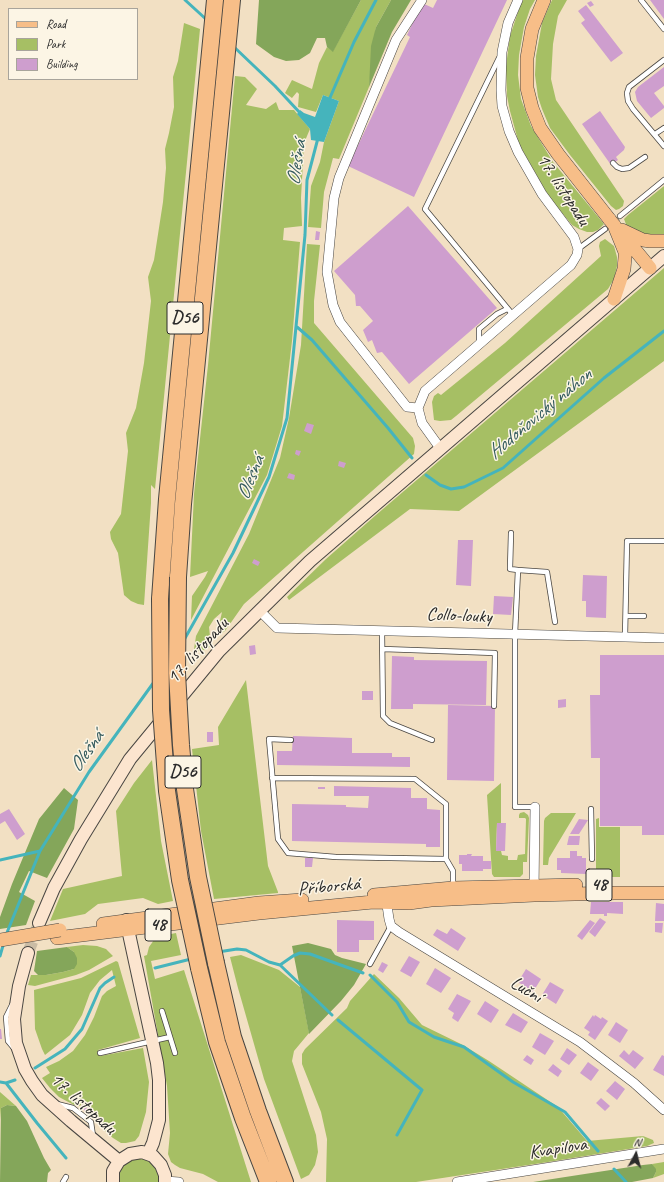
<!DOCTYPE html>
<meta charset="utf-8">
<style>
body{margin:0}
#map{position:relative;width:664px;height:1182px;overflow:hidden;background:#f2e0c3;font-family:Caveat,sans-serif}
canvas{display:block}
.legend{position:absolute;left:8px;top:8px;width:130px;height:72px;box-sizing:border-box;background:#fcf5e5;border:1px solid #a8a49b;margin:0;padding:5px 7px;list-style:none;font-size:12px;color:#2b2b2b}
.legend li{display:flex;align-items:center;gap:8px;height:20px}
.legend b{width:20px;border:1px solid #a8a49b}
.north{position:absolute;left:616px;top:1134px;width:40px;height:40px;-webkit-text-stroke:3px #fcf5e5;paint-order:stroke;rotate:7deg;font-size:11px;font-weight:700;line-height:16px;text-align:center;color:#2b2b2b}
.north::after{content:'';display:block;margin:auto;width:14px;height:18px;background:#2b2b2b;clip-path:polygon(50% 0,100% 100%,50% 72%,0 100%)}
</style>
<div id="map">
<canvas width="664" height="1182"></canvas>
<ul class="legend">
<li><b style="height:5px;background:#f7be88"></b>Road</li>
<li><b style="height:11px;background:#a6bf64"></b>Park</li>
<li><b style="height:11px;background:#ce9ece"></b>Building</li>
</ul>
<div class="north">N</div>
</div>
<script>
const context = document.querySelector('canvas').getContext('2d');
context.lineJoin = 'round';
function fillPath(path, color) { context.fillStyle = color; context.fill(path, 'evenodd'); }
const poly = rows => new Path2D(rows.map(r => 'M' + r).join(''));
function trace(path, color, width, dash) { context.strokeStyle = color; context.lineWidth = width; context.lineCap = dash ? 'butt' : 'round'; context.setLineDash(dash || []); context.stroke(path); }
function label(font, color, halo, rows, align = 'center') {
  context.font = font + ' Caveat,sans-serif'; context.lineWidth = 3; context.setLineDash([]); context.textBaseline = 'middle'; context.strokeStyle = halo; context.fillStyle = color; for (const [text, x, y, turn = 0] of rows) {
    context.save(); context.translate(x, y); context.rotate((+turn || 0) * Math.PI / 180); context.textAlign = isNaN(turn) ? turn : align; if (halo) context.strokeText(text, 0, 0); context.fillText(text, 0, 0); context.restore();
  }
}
fillPath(poly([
 [361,0,391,0,376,27,369,87,339,159,333,158,324,192,321,228,308,227,311,186,320,162,324,142,339,101,323,95,316,112,298,107,299,94,297,92,292,98,285,93,292,80,312,89,319,63,327,47,333,51],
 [522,0,535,0,530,9,524,27,519,55,518,75,521,99,531,126,553,162,604,224,598,230,593,232,587,232,579,229,572,225,549,197,519,144,510,111,507,96,506,66,510,36],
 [552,0,567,0,558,16,553,44,551,79,556,100,624,201,623,206,619,209,616,210,611,206,570,155,550,128,542,109,538,97,535,75,536,56,542,23],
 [184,23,200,29,155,489,151,485,151,503,144,605,138,604,131,601,124,595,118,553,111,539,110,532,121,514,128,451,126,433,136,408,144,363,151,301,148,277,154,260,163,202,166,168,165,149,169,133,174,107,173,77,178,61],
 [235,76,245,77,257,89,246,105,266,109,276,102,279,110,294,110,310,129,304,143,301,198,302,226,284,228,283,240,300,242,292,341,282,426,267,475,191,620,192,596,205,577,208,571,190,577,194,494,208,365],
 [664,186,664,235,651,236,640,233,627,227,624,219,628,215],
 [605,239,614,246,617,257,617,266,614,279,608,289,456,416,451,420,440,421,434,420,432,402,434,396,438,393,441,395,505,343,601,256,599,246,600,242],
 [307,244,320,245,314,301,314,323,413,438,415,446,414,454,244,604,225,631,220,634,218,630,222,612,214,619,209,627,211,646,201,652,194,649,196,636,249,534,280,458,289,418,301,345],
 [664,268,664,361,459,511,410,509,289,600,287,597,326,559,376,515],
 [246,680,268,866,278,892,278,893,214,899,201,831,192,749,219,745,218,727],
 [152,760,161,841,173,901,158,904,143,898,98,904,85,914,50,921,63,889,122,876,116,811,134,783],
 [501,783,501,823,497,823,496,851,501,851,502,855,508,856,508,860,517,860,518,855,525,854,526,819,525,818,519,818,519,815,520,813,524,812,528,815,529,818,527,862,523,862,523,874,520,877,494,877,492,874,487,795],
 [551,813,576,813,549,858,548,865,543,865,544,821,545,818],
 [599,818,599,827,620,827,620,877,596,877,596,819],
 [176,933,181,955,151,961,155,979,184,970,251,1182,218,1182,203,1174,180,1168,175,1165,171,1162,168,1154,170,1133,167,1086,144,956,147,955,149,947,154,940,161,936],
 [83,945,97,946,106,949,113,956,89,970,76,975,35,986,28,985,31,975,46,975,63,972,74,969,74,952,67,947],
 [241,955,279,970,300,987,309,1033,294,1051,292,1061,316,1135,318,1152,315,1165,309,1175,301,1179,264,1079,238,988,230,957],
 [116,961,118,962,140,1038,98,1050,100,1056,143,1048,149,1082,146,1112,139,1136,135,1141,126,1143,121,1143,113,1138,106,1132,94,1117,88,1112,90,1109,82,1103,80,1106,74,1105,59,1097,50,1088,42,1078,50,1073,46,1067,59,1061,73,1051,85,1035,94,1017,102,996,107,991,116,986,112,970,100,980,90,993,82,1015,70,1035,45,1055,42,1049,35,1029,34,990,81,978],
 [374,974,399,998,422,1025,463,1045,489,1061,558,1107,587,1141,643,1136,653,1140,654,1143,647,1146,548,1162,416,1182,326,1182,327,1139,321,1112,302,1064,302,1054,305,1049,347,1008,350,1001],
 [0,1092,16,1106,7,1105,1,1108,0,1120],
 [136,1157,147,1159,155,1165,159,1175,159,1182,120,1182,119,1175,123,1165,127,1162],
 [664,1162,664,1174,653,1178,656,1172,652,1164]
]), '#a6bf64');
fillPath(poly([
 [259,0,361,0,333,52,327,47,325,38,317,38,310,53,299,60,286,61,274,57,256,44],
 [391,0,411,0,392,32,369,87,371,46,376,27],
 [64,788,78,800,74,829,47,878,29,871,19,892,35,901,26,925,0,929,0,917,12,884,39,819],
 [308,943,331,949,335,955,342,958,366,964,354,985,341,1001,309,1034,292,946],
 [67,947,74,952,77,958,77,964,74,969,63,972,46,975,38,975,34,971,37,951],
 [7,1105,16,1106,27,1121,44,1158,51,1170,48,1173,47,1182,0,1182,1,1108],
 [652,1164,656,1169,656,1172,653,1178,632,1182,533,1182,643,1165]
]), '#84a65a');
fillPath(poly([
 [323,95,339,101,324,142,311,140,310,129,297,114,300,110,304,113,315,117]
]), '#45b4bc');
trace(poly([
 [185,0,208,21],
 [233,46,275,86,301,114],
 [329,100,354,42,376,0],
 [297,327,312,340,388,428,412,458],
 [426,475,440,485,451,489,464,487,503,468,604,378,664,331],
 [184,640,233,553,269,477,287,418,305,235,307,180,318,138],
 [0,860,40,851],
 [6,935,40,851,89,772,154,682],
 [218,952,237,949,246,950,269,962,280,965,293,956,300,953,310,954,363,973],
 [0,956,4,942],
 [280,965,332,1015],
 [155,968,191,959],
 [370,975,397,1002,409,1022,434,1037,464,1047,513,1082,565,1112,598,1151],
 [338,1020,422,1090,397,1135],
 [35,1068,65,1049,82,1029,100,988,105,983,114,977],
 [0,1082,6,1083,15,1080],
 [6,1083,37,1123,66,1158],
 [614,1169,626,1182]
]), '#45b4bc', 3);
fillPath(poly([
 [437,0,507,0,414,197,348,166,410,37,407,35,422,3,433,8],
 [650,0,664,0,664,19],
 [591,1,594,5,590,7,587,3],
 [586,5,623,53,611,62,581,23,585,20,578,11],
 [664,67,664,86,654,93,664,106,664,108,651,118,637,101,635,92,638,87],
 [600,111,625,147,624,150,616,157,618,160,611,165,582,124],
 [408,206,497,308,409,384,382,352,377,353,372,340,368,342,363,330,373,321,360,306,356,306,355,295,334,271],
 [316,231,320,232,319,240,315,240],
 [307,423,314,425,311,434,304,431],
 [296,450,301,451,299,456,295,454],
 [339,461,346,463,344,468,338,466],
 [289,473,295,475,294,480,287,478],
 [458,540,473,540,471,586,456,585],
 [254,559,260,562,258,566,252,563],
 [583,575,607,576,606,618,586,617,586,601,582,601],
 [494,596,513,597,511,615,493,614],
 [255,645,256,654,250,655,249,646],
 [600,655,664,655,664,835,642,835,642,826,600,826,600,758,591,758,590,695,600,695],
 [392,656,414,657,414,660,487,661,486,705,413,704,413,709,391,709],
 [362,691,373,691,373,700,362,700],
 [566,699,566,707,558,708,558,700],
 [448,705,495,706,494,781,447,780],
 [207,732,213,732,213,742,207,742],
 [293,736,352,738,352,753,392,753,392,757,410,757,410,767,277,765,277,751,292,751],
 [334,786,411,788,411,798,427,798,427,809,440,810,440,847,426,847,426,844,292,841,292,804,346,805,346,807,368,808,369,796,334,796],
 [318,787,325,787,325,789,318,789],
 [9,809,25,834,17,840,5,821,0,824,0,814],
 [579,819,588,820,579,834,570,834],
 [497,823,506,823,505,851,496,851],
 [569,836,580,836,579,845,567,845],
 [570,851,577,851,577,856,582,856,582,858,586,858,586,874,561,873,561,870,557,870,557,858,570,858],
 [467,854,472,854,471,856,483,856,483,861,491,861,491,869,483,869,483,871,462,871,462,864,459,864,459,855,467,855],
 [305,858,313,858,312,867,305,867],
 [591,902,623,902,623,914,607,913,607,916,604,916,604,914,590,914],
 [656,903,664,904,664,921,655,921],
 [600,918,606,922,595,937,589,932],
 [337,920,374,921,374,940,359,940,359,952,337,952],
 [590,920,595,923,582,940,577,936],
 [655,923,663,923,662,933,655,932],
 [451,928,466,938,458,951,433,935,437,929,447,934],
 [409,956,420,962,411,977,400,971],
 [382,962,388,965,383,973,378,970],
 [435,968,451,978,441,993,426,984],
 [526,969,541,979,533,992,518,982],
 [550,982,564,990,556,1004,542,995],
 [457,994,471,1001,458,1022,452,1018,454,1013,448,1009],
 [485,1001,499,1010,491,1023,477,1014],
 [513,1013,528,1022,521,1033,505,1025],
 [593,1015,594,1017,595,1015,601,1019,602,1017,608,1021,595,1040,588,1035,590,1032,584,1028],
 [616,1022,628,1030,620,1043,608,1035],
 [0,1029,1,1029,2,1039,0,1039],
 [540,1033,554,1041,545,1055,532,1047],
 [567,1048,577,1055,569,1065,560,1059],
 [624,1050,629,1055,633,1050,644,1058,635,1069,619,1056],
 [527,1055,534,1060,531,1065,523,1060],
 [662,1055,664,1056,664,1076,653,1070],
 [588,1062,599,1070,591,1081,580,1073],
 [553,1064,562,1071,558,1077,548,1070],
 [615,1081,625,1089,617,1100,606,1091],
 [601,1098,610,1106,605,1111,596,1103],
 [83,1104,89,1109,86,1112,80,1107]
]), '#ce9ece');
trace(poly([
 [28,953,38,926]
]), '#cabca5', 12, [12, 6]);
const service = poly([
 [641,0,664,29],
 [499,58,425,209,513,315],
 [664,60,629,87,627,93,628,101,633,109,664,146],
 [655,134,664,128],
 [613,163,617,167,622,169,629,168,645,157],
 [620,216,664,180],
 [578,249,605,229],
 [479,345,479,329,497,314,507,309],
 [511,533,510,569,518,570,515,634,515,807,535,807],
 [518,570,547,572,555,622],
 [626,616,644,616],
 [382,631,383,716,390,723,432,740],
 [625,637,627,541,664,541],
 [383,649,495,653,494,706],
 [291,740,269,739,278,839,288,853,336,857,446,859,453,871,453,888],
 [272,778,415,779,446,804,446,859],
 [591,809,592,859],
 [370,964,391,926],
 [12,1005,6,1017,8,1041,13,1047],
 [162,1011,175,1053],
 [100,1053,170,1037],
 [57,1104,73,1108,91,1122,93,1136],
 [63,1182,66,1177]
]);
const minor = poly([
 [418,408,407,407,340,322,333,305,327,272,334,198,339,178,396,40,422,0],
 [440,448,422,423,418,408,425,391,571,265,577,255,578,249,574,237,542,194,518,152,509,131,502,106,501,90,502,52,508,23,518,0],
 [260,611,277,628,664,638],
 [534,892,535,807],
 [386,898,389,919,391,926,399,932,580,1042,634,1083,664,1110],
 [165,1181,179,1182],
 [457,1182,664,1149]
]);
const secondary = poly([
 [126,920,157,1063,159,1080,159,1120,153,1143,148,1154],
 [39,923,54,888,81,839,130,759,219,651,310,561,664,256],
 [28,953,19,986,14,1019,16,1043,25,1069,32,1081,42,1095,71,1121,119,1161],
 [113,1182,113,1171,119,1161,130,1154,142,1152,153,1156,161,1165,165,1175,165,1182]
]);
const primary = poly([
 [544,0,532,29,527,58,527,88,532,108,540,128,558,154,610,220],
 [622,230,643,240,650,241,664,241],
 [622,234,650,268],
 [614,299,624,269,625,257,625,252,614,225],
 [374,895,453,888,576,885],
 [103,924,259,903,302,900],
 [57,938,259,913,373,902,409,903,431,900,534,895,615,893,664,893]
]);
const motorway = poly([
 [178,577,183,504,232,0],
 [160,599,167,499,215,0],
 [216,963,233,1037,258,1111,285,1182],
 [199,968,217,1042,243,1118,268,1182]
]);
trace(service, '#494642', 6);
trace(minor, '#494642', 10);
trace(secondary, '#494642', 14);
trace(primary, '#494642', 14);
trace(motorway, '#494642', 18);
trace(service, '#fff', 4.5);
trace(minor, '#fff', 9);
trace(secondary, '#fce5cf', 12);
trace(primary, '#f7be88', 13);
trace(motorway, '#f7be88', 16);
const primaryBridge = poly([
 [610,220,614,225],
 [0,940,60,930]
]);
const motorwayBridge = poly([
 [178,577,177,673,181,745,185,789,198,877,216,963],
 [160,599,161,710,167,791,180,880,199,968]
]);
trace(primaryBridge, '#494642', 14, []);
trace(motorwayBridge, '#494642', 18, []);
trace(primaryBridge, '#f7be88', 13);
trace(motorwayBridge, '#f7be88', 16);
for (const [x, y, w] of [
 [185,318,36],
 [183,772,36],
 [599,885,26],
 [158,925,26]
]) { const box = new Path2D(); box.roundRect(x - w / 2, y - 16, w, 32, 3); context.fillStyle = '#fcf5e5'; context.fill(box); trace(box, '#2b2b2b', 1); }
label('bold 18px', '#2b2b2b', null, [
 ["D56",185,318],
 ["D56",183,772],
 ["48",599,885],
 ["48",158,925]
]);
label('19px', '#2b2b2b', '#fcf5e5', [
 ["17. listopadu",563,190,57],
 ["Collo-louky",459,616,2],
 ["17. listopadu",198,651,-48],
 ["Příborská",329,887,-5],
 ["Luční",526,990,31],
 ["17. listopadu",83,1104,42],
 ["Kvapilova",558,1149,-9]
]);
label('italic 20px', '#345b5e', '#fcf5e5', [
 ["Olešná",297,163,-81],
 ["Hodoňovický náhon",540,414,-40],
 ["Olešná",251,478,-68],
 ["Olešná",87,752,-55]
]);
</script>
